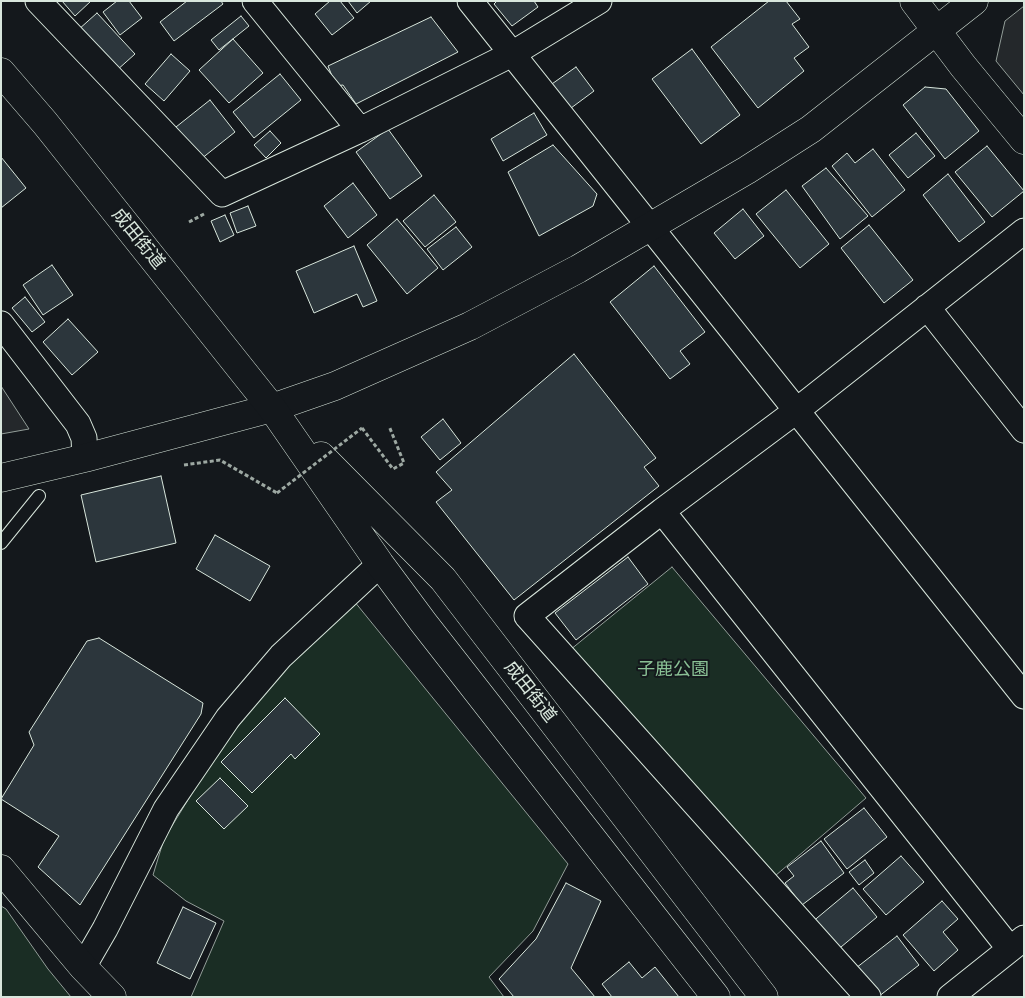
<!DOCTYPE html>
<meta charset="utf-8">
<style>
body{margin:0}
#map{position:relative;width:1025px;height:998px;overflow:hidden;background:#14181c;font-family:"Open Sans",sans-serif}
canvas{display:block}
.frame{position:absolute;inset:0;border:2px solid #d8e6dc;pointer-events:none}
</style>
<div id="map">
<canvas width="1025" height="998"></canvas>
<div class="frame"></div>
</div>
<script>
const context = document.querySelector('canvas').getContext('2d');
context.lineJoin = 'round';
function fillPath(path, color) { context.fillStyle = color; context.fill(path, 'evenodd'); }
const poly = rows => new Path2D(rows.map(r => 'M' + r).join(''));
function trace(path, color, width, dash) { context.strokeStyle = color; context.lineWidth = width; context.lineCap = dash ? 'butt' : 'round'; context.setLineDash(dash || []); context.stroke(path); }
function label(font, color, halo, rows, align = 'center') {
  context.font = font + ' "Open Sans","Noto Sans JP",sans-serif'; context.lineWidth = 4; context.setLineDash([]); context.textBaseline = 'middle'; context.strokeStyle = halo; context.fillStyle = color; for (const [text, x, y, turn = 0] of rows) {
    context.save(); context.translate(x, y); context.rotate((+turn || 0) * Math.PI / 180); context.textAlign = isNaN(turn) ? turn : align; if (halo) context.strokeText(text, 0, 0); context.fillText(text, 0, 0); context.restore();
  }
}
const green = poly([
 [672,567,866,798,768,882,570,650,672,567],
 [354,601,568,864,533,931,489,977,504,997,191,997,224,921,186,901,153,875,164,839,216,754,285,667,354,601],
 [1,906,6,909,48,969,71,997,1,997,1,906]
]);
fillPath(green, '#1a2d24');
trace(green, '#939e99', 1);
const parking = poly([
 [1024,6,1024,95,996,61,1005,21,1024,6],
 [1,386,29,429,1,434,1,386]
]);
fillPath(parking, '#24282b');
trace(parking, '#939e99', 1);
const building = poly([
 [62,1,91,1,75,16,62,1],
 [117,1,129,1,142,18,120,35,103,12,117,1],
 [187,1,221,1,223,4,174,41,160,22,187,1],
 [330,1,340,1,354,18,332,35,315,14,330,1],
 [348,1,371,1,357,13,348,1],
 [497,1,534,1,538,7,512,26,494,4,497,1],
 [769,1,786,1,800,19,792,24,809,47,794,58,804,71,758,108,711,47,769,1],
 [97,13,135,54,116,71,78,30,97,13],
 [241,16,249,26,219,50,211,40,241,16],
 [431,17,458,52,356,104,343,85,336,86,328,66,431,17],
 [233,39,263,73,229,103,199,70,233,39],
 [692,49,740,115,701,144,652,79,692,49],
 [171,54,190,71,164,101,145,84,171,54],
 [576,67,594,91,567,111,549,86,576,67],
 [280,74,301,100,254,138,233,112,280,74],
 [925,87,946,89,979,131,945,159,903,105,925,87],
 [210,100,235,132,201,159,176,127,210,100],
 [534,113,547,135,503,161,491,139,534,113],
 [388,129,422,176,390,199,356,152,388,129],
 [270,131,281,143,266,158,254,145,270,131],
 [916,133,935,156,908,178,889,155,916,133],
 [553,145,597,194,593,206,539,236,508,172,553,145],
 [987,146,1024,191,992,217,955,172,987,146],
 [873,149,905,190,872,217,832,166,847,153,855,163,873,149],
 [1,157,26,188,1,208,1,157],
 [826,168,868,216,840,239,802,186,826,168],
 [948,174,985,222,959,242,923,195,948,174],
 [353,183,377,215,348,238,324,206,353,183],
 [786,190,829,244,800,268,756,214,786,190],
 [434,195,456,222,425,247,403,221,434,195],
 [248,206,256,226,237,233,230,213,248,206],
 [743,209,764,236,735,259,714,233,743,209],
 [225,215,234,235,220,242,211,221,225,215],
 [397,219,438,268,407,294,367,245,397,219],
 [869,225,913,280,884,303,841,248,869,225],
 [456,227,472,247,443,270,427,249,456,227],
 [354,246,377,301,363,307,357,294,314,313,296,271,354,246],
 [52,265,73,295,43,315,23,285,52,265],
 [654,266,705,332,680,351,690,364,670,379,610,302,654,266],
 [25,297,45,322,32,332,12,308,25,297],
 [68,319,98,352,72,375,43,342,68,319],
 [574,354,656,458,644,467,659,486,514,600,436,502,452,490,436,472,574,354],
 [443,419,461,443,440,460,421,437,443,419],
 [161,476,176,543,96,562,81,495,161,476],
 [215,535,270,566,250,601,196,569,215,535],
 [628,557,648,584,576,640,555,613,628,557],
 [99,638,203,703,201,714,80,905,38,867,59,836,1,799,34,745,29,732,87,641,99,638],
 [285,698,320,734,295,759,291,754,252,793,221,762,285,698],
 [220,778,248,806,224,829,196,801,220,778],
 [864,808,887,837,847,869,824,839,864,808],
 [821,841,844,873,802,905,785,883,794,876,787,867,821,841],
 [901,856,924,882,886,915,863,889,901,856],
 [865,860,874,873,859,885,849,872,865,860],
 [566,883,601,901,571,968,595,997,514,997,499,979,536,939,566,883],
 [853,888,877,917,835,952,811,923,853,888],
 [942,901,958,919,943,932,958,950,934,971,903,935,942,901],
 [183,907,216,923,190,979,157,963,183,907],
 [897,936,919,965,878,997,856,968,897,936],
 [629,962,642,978,655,967,679,997,612,997,602,984,629,962]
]);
fillPath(building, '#2c363c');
trace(building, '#d8e6dc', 1);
const service = poly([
 [1,543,39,496]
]);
const minor = poly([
 [38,1,222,194,360,130,512,54,599,1],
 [255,1,360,130],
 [470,1,1024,696],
 [927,307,1024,430],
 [1,324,78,424,84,438,85,458],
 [662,511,527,616,868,997],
 [1010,949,662,511,796,411,1024,231],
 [83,967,105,929,166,809,228,718,281,656,380,564],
 [950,997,1024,938]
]);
const tertiary = poly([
 [914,1,963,66,1024,140],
 [1,478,85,458,272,408,335,386,470,326,578,269,747,170,811,129,974,1],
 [1,869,83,967,112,997]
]);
const trunk = poly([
 [1,72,45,123,272,408,380,564,423,622,716,997],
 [321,456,443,579,764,997]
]);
trace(service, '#d8e6dc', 14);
trace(minor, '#d8e6dc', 27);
trace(tertiary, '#d8e6dc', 29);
trace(trunk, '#d8e6dc', 29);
trace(poly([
 [189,222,204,214],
 [362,428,393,469,404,463,389,426],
 [184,465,220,460,277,493]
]), '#9da8a2', 3, [4, 2.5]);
trace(service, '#14181c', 12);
trace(minor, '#14181c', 25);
trace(tertiary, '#14181c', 28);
trace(trunk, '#14181c', 28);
trace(poly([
 [277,493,362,428]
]), '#9da8a2', 3, [4, 2.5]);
label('18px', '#d8e6dc', '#14181c', [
 ["成田街道",138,239,51],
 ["成田街道",530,692,52]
]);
label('18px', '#8ac095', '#14181c', [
 ["子鹿公園",673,670]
]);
</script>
